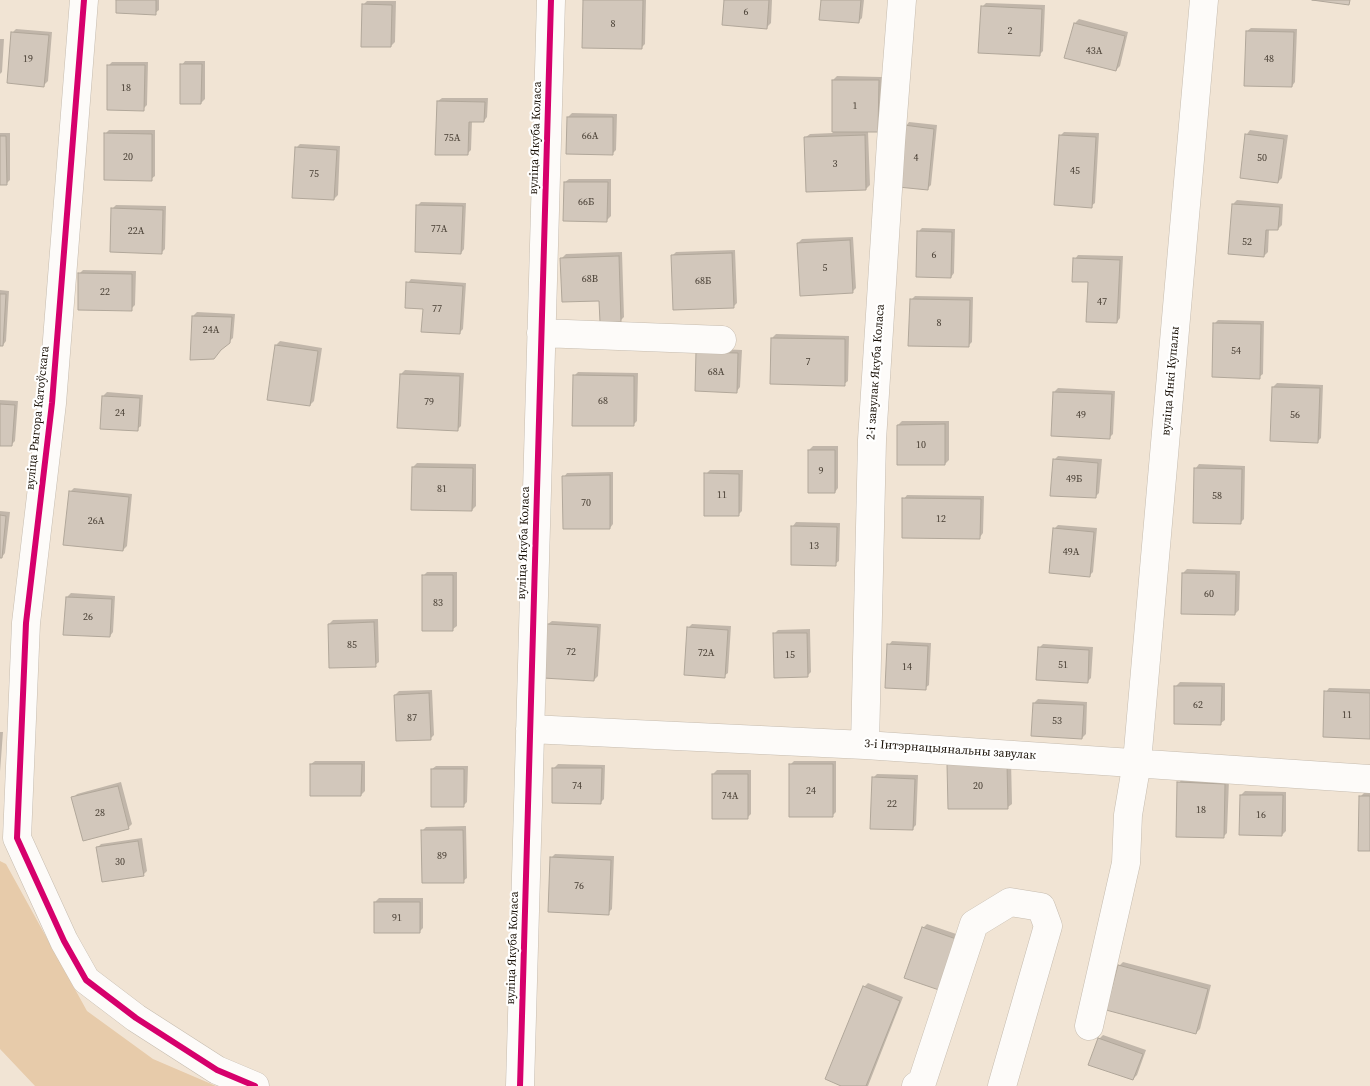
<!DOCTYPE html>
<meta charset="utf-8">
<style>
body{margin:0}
canvas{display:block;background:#f1e4d4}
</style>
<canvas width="1370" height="1086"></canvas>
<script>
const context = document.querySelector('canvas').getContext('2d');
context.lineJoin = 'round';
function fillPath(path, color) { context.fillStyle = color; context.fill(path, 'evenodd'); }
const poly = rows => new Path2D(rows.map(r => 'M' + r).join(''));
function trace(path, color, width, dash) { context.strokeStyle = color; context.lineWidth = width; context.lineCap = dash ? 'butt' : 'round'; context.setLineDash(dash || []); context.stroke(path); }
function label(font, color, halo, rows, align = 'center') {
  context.font = font + ' "Source Serif 4",serif'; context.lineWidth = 4.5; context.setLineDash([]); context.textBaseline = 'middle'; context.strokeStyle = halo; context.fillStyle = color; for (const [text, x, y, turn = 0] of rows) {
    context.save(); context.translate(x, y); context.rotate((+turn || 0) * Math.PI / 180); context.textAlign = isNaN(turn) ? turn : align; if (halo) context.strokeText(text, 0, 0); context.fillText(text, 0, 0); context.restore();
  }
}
fillPath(poly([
 [0,861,6,864,87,1011,153,1059,216,1086,35,1086,0,1049]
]), '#e7cbaa');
fillPath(poly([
 [118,0,159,0,159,10,155,13],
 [584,0,646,0,645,44,641,48],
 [726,0,772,0,771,23,767,27],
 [822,0,864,0,862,18,858,22],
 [367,1,396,1,395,42,391,46,363,5],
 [986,3,1045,5,1043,51,1039,55,982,7],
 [1079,19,1128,32,1120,66,1116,70,1075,23],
 [1251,28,1297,29,1295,82,1292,86,1247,31],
 [16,29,52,32,48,81,44,85,12,33],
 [0,39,4,39,2,72,0,74],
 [185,61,205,61,205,99,201,103,182,65],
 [112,62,148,62,147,105,143,109,109,65],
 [837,76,882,77,882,127,878,131,868,131,870,185,866,189,806,137,810,134,833,133,833,80],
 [442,98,488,98,487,117,484,121,472,121,471,150,467,154,438,101],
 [572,113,617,114,616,150,612,154,568,117],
 [909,122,937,125,931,185,927,189,906,126],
 [109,130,155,130,155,176,151,179,105,134],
 [1250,130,1288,135,1282,178,1278,182,1241,177,1247,134],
 [1064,132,1099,133,1095,203,1091,206,1060,136],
 [0,133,10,133,10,180,6,184,0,184],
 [300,144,340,146,338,195,334,199,296,148],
 [569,179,611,179,611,216,607,220,565,182],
 [1237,200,1283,204,1282,225,1278,229,1269,229,1268,252,1264,256,1233,204],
 [421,202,466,203,464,249,461,253,417,206],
 [116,205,166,206,165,249,161,253,112,209],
 [922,228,955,229,954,273,951,277,918,232],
 [853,237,856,288,852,292,798,243,802,239],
 [735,250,737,303,733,307,672,256,676,252],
 [622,252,624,317,620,321,562,258,566,254],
 [1078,255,1123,256,1120,318,1117,322,1075,259],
 [83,270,136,271,135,305,131,309,79,274],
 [411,279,466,283,463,329,459,333,424,308,408,283],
 [0,290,9,291,6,341,3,345,0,345],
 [915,296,973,297,972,342,968,346,911,300],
 [197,312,235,314,233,338,223,347,193,316],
 [1218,320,1264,321,1263,374,1259,377,1215,323],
 [776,334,849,336,848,381,844,384,772,338],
 [280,341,322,348,314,401,310,405,276,345],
 [701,348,742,350,740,387,737,391],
 [405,370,464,373,461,426,457,430,401,374],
 [578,372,638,373,637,421,633,425,574,376],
 [1277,383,1323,385,1321,438,1318,441,1273,387],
 [1058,388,1115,391,1113,434,1109,438,1054,392],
 [107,392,143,395,141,426,137,429,103,396],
 [0,400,18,401,15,441,11,445,0,444],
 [902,421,949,421,949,460,945,464,898,425],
 [813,446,838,446,838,488,835,492,809,450],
 [1058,456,1102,459,1099,493,1095,497,1054,460],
 [417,463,476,464,476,506,472,510,413,467],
 [1199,464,1245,466,1244,519,1240,523,1196,468],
 [710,470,743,470,742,511,738,515,706,474],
 [613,472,613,524,610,528,564,477,567,473],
 [74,488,132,494,127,546,123,550,70,492],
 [907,495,984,496,983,533,980,537,904,499],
 [0,511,10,512,5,553,2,557,0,556],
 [796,522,840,523,839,561,835,564,793,526],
 [1058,525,1097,528,1093,572,1089,576,1054,529],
 [1187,569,1240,571,1239,610,1235,614,1183,573],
 [427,572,457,572,457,626,453,629,423,576],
 [71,593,115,596,113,632,110,636,67,597],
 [378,619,379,662,375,665,329,624,333,620],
 [552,621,601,624,598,676,594,680,548,624],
 [692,624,731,626,728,673,724,676,688,628],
 [810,629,811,672,807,676,774,634,778,630],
 [892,641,931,643,929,685,925,688,889,645],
 [1043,644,1093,647,1091,678,1087,682,1039,648],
 [1180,682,1225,683,1225,720,1221,723,1176,686],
 [1329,688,1370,689,1370,738,1326,692],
 [432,690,434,735,430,739,395,695,399,691],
 [1038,699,1087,702,1086,734,1082,738,1034,703],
 [0,732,3,732,0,772],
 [1011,760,1012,804,1008,807,949,765],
 [315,761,365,761,365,791,361,795,311,764],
 [794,761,836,761,836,812,832,816,790,765],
 [558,764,605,765,604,799,600,803,554,768],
 [436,766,468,766,467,802,463,806,432,769],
 [717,770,751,770,751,814,747,818,713,774],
 [877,774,918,775,916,825,912,829,873,778],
 [1182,779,1229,780,1227,833,1223,837,1179,783],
 [121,782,132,824,128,828,73,798,77,794],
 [1245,791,1286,792,1286,831,1282,835,1241,795],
 [1364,793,1370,793,1370,850,1360,797],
 [466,826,467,878,463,881,422,831,426,827],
 [142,838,147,871,143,875,97,848,101,844],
 [555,854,614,856,612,909,608,913,551,858],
 [379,898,423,898,423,928,419,932,375,902],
 [927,924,962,936,945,985,923,928],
 [1123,962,1211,985,1200,1029,1196,1033,1119,966],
 [868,983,903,997,868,1086,844,1086,864,987],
 [1103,1035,1146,1050,1137,1075,1133,1079,1099,1039]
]), '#0003');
const building = poly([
 [116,0,156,0,156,15,116,13,116,0],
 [583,0,643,0,642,49,582,48,583,0],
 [724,0,769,0,767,29,722,25,724,0],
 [821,0,861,0,859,23,819,20,821,0],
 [1312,0,1350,0,1349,5,1312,0],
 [362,4,392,5,391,47,361,47,362,4],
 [981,6,1042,9,1040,56,978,53,981,6],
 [1074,23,1125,36,1116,71,1064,58,1074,23],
 [1246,31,1294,32,1292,87,1244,86,1246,31],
 [11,32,49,35,44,87,7,83,11,32],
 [180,64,202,64,201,104,180,104,180,64],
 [107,65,145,65,144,111,107,110,107,65],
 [832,80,879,80,878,132,832,132,832,80],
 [437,101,485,102,484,122,469,122,468,155,435,155,437,101],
 [567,117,613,117,613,155,566,154,567,117],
 [904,125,934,129,928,190,898,187,904,125],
 [104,133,152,134,152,181,104,180,104,133],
 [1245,134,1284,139,1278,183,1240,178,1245,134],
 [865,135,866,190,806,192,804,137,865,135],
 [1059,135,1096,137,1092,208,1054,205,1059,135],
 [0,136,6,136,7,185,0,185,0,136],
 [295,147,337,150,334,200,292,198,295,147],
 [564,182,608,182,607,222,563,221,564,182],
 [1232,204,1280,207,1278,230,1266,230,1264,257,1228,254,1232,204],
 [416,205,463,206,461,254,415,252,416,205],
 [111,208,163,210,162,254,110,252,111,208],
 [917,231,952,232,951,278,916,277,917,231],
 [850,240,853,293,800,296,797,243,850,240],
 [732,253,734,308,673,310,671,255,732,253],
 [619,256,621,322,600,322,599,301,562,302,560,258,619,256],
 [1073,258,1120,260,1117,323,1086,322,1088,282,1072,282,1073,258],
 [78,273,132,274,132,311,78,310,78,273],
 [406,282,463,286,460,334,421,332,423,309,405,308,406,282],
 [0,294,6,294,3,346,0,346,0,294],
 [910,299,970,300,969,347,908,346,910,299],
 [192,316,232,317,230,343,221,350,214,359,190,360,192,316],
 [1213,323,1261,324,1260,379,1212,377,1213,323],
 [771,338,845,339,845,386,770,384,771,338],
 [275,345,318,351,310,406,267,400,275,345],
 [696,352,738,353,737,393,695,391,696,352],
 [400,374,460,376,458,431,397,428,400,374],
 [573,375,634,376,634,426,572,426,573,375],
 [1272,387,1320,388,1318,443,1270,441,1272,387],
 [1053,392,1112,394,1110,439,1051,436,1053,392],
 [102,396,140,398,138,431,100,429,102,396],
 [0,404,15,405,12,446,0,446,0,404],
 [945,424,945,465,897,465,897,425,945,424],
 [808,450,835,450,835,493,808,493,808,450],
 [1053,459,1098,463,1096,498,1050,496,1053,459],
 [412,467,473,468,472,511,411,510,412,467],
 [1194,468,1242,469,1241,524,1193,523,1194,468],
 [704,473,739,474,739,516,704,516,704,473],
 [610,475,610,529,563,529,562,476,610,475],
 [69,491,129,497,123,551,63,545,69,491],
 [902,498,981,499,980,539,902,538,902,498],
 [0,515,6,516,2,558,0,558,0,515],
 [791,526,837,527,836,566,791,565,791,526],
 [1053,528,1094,532,1090,577,1049,573,1053,528],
 [1182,573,1236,574,1235,615,1181,614,1182,573],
 [422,575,453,575,453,631,422,631,422,575],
 [66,597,112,599,110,637,63,635,66,597],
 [374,622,376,667,329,668,328,624,374,622],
 [547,624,598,627,594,681,543,678,547,624],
 [687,627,728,630,725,678,684,675,687,627],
 [773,633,807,633,808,677,774,678,773,633],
 [887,644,928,646,926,690,885,688,887,644],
 [1038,647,1089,650,1088,683,1036,680,1038,647],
 [1174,686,1222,686,1221,725,1174,724,1174,686],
 [1324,691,1370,693,1370,739,1323,737,1324,691],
 [429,693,431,740,396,741,394,695,429,693],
 [1033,703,1084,705,1082,739,1031,736,1033,703],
 [1007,763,1008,809,948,809,947,764,1007,763],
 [310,764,362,764,361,796,310,796,310,764],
 [789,764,833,764,833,817,789,817,789,764],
 [552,768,602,768,601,804,552,803,552,768],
 [431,769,464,769,464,807,431,807,431,769],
 [712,774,748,774,748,819,712,819,712,774],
 [872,777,915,779,913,830,870,829,872,777],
 [1177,782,1225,784,1224,838,1176,837,1177,782],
 [118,786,129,829,83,841,71,797,118,786],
 [1240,795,1283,795,1282,836,1239,835,1240,795],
 [1359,796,1370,796,1370,851,1358,851,1359,796],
 [421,830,463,830,464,883,422,883,421,830],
 [138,841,144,876,102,882,96,847,138,841],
 [550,857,611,860,609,915,548,912,550,857],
 [374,902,420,902,420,933,374,933,374,902],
 [922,927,959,940,942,991,904,978,922,927],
 [1118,965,1208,989,1196,1034,1106,1010,1118,965],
 [863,986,900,1001,866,1086,841,1086,825,1079,863,986],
 [1098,1038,1143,1054,1133,1080,1088,1065,1098,1038]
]);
fillPath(building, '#d2c7bb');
trace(building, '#b1a79a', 1);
const minor = poly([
 [84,0,52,403,26,623,17,838,64,941,86,980,136,1018,217,1070,255,1086],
 [541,333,722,340],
 [530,729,865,745,1370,779],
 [865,745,872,440,891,142,902,0],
 [1089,1026,1126,863,1128,815,1137,762,1204,0],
 [520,1086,551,0],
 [916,1086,922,1082,974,924,1010,902,1041,907,1048,926,1002,1086]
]);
trace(minor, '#c6bcaf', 29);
trace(minor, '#fdfbf9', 28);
trace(poly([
 [84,0,52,403,26,623,17,838,64,941,86,980,136,1018,217,1070,255,1086],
 [520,1086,551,0]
]), '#d6006c', 6);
label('10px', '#463d32', null, [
 ["6",746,12],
 ["8",613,24],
 ["2",1010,31],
 ["43А",1094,51],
 ["19",28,59],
 ["48",1269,59],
 ["18",126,88],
 ["1",855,106],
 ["66А",590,136],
 ["75А",452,138],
 ["20",128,157],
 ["4",916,158],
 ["50",1262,158],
 ["3",835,164],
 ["45",1075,171],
 ["75",314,174],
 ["66Б",586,202],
 ["77А",439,229],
 ["22А",136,231],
 ["52",1247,242],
 ["6",934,255],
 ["5",825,268],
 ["68В",590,279],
 ["68Б",703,281],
 ["22",105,292],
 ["47",1102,302],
 ["77",437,309],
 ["8",939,323],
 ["24А",211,330],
 ["54",1236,351],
 ["7",808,362],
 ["68А",716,372],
 ["68",603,401],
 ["79",429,402],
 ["24",120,413],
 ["49",1081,415],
 ["56",1295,415],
 ["10",921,445],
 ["9",821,471],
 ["49Б",1074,479],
 ["81",442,489],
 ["11",722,495],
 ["58",1217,496],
 ["70",586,503],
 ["12",941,519],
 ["26А",96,521],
 ["13",814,546],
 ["49А",1071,552],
 ["60",1209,594],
 ["83",438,603],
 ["26",88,617],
 ["85",352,645],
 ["72",571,652],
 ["72А",706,653],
 ["15",790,655],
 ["51",1063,665],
 ["14",907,667],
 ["62",1198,705],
 ["11",1347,715],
 ["87",412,718],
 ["53",1057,721],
 ["74",577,786],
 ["20",978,786],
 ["24",811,791],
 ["74А",730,796],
 ["22",892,804],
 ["18",1201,810],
 ["28",100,813],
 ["16",1261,815],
 ["89",442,856],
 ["30",120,862],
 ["76",579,886],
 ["91",397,918]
]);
label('12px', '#180f05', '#fff', [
 ["вуліца Якуба Коласа",536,138,-88],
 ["2-і завулак Якуба Коласа",876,372,-86],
 ["вуліца Янкі Купалы",1171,381,-85],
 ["вуліца Рыгора Катоўскага",38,418,-84],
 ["вуліца Якуба Коласа",524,543,-88],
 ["3-і Інтэрнацыянальны завулак",950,750,4],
 ["вуліца Якуба Коласа",513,948,-88]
]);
</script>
